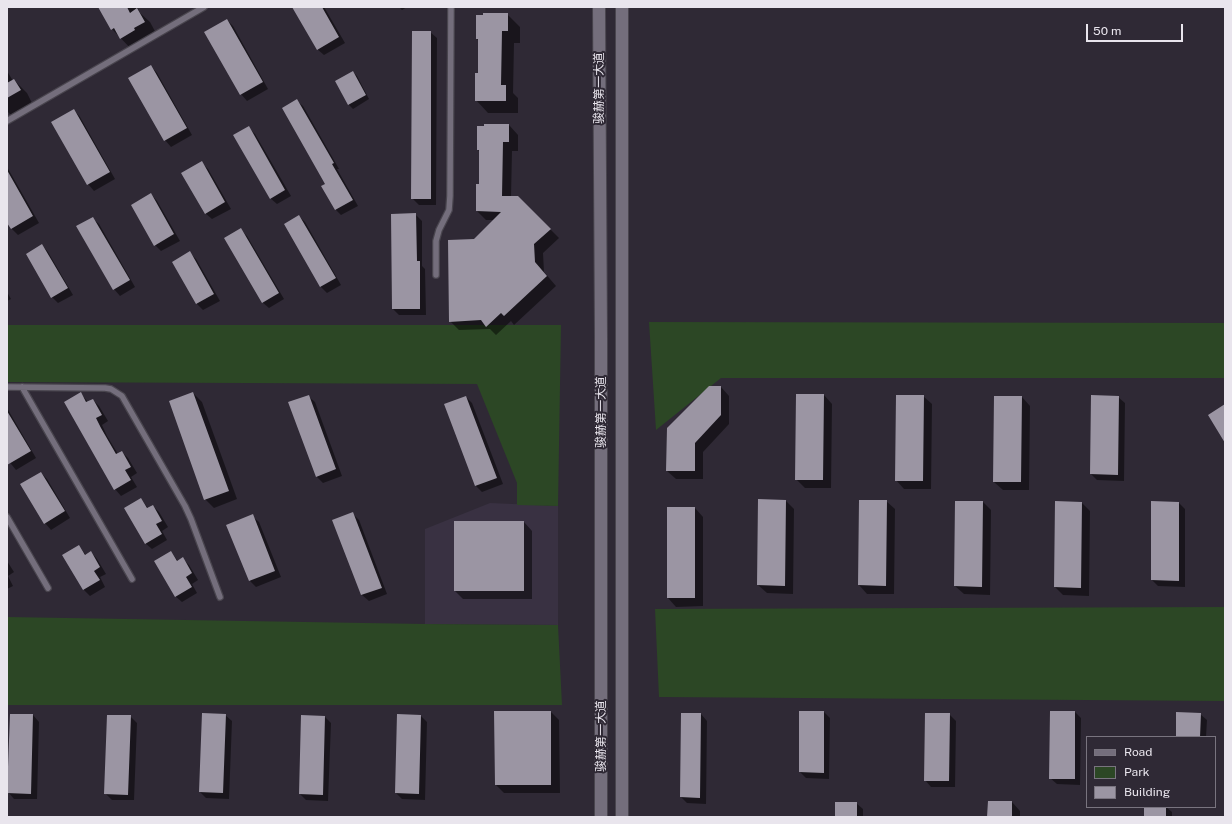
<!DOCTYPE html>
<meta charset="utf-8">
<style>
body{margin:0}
#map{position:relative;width:1232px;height:824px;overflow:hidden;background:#2f2935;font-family:"Public Sans",sans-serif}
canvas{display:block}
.frame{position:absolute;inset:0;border:8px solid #e9e5ed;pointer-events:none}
.legend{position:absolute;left:1086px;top:736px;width:130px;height:72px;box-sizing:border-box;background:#2f2935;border:1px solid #79747f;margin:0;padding:5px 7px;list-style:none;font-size:12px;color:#e9e5ed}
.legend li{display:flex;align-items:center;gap:8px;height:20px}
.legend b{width:20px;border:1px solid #79747f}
.scale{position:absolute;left:1086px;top:24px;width:97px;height:18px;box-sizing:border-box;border:2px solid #e9e5ed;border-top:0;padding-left:5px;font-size:12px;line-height:14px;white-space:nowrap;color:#e9e5ed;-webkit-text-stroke:3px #2f2935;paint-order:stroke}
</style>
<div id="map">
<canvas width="1232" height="824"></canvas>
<div class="frame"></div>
<ul class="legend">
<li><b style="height:5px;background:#746e7c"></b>Road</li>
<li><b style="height:11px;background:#2c4725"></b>Park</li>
<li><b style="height:11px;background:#9b95a3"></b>Building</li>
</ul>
<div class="scale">50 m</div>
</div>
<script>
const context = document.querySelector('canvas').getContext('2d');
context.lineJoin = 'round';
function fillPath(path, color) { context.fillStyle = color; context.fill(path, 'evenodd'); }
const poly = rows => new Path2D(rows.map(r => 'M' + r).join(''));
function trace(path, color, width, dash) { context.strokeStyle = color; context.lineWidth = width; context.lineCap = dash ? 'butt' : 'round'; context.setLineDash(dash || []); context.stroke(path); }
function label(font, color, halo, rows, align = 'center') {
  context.font = font + ' "Public Sans","Noto Sans SC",sans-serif'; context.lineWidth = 4; context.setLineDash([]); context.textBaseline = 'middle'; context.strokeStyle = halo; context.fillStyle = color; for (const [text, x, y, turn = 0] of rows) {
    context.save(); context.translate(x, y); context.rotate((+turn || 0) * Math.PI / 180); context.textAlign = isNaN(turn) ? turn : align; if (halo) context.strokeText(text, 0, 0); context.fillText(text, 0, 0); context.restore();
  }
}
fillPath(poly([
 [490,503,558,506,558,625,425,624,425,529]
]), '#393142');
fillPath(poly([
 [649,322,1225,323,1225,378,721,378,656,430],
 [7,325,561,325,558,506,517,505,517,483,477,384,7,382],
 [1225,607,1225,701,659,697,655,609],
 [7,617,425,624,558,625,562,705,7,705]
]), '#2c4725');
fillPath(poly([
 [100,7,137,7,140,13,150,22,157,35,133,51,112,29],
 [293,7,324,7,345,43,324,55,317,49],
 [399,7,407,7,402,10],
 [507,14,520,27,520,43,514,43,513,93,518,98,518,113,488,113,476,100,479,74,479,41,477,39],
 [227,20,233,26,268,89,247,101,241,94,206,32],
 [430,32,437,38,436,205,419,205,412,198],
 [151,66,157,73,192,135,171,147,165,140,130,78],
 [7,71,13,81,14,80,27,93,32,103,22,109,24,112,14,118,7,111],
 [353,72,357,76,369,99,353,109,349,105,336,82],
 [297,101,303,106,339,169,337,169,358,206,341,215,336,210,323,187,327,184],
 [74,110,80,117,115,179,94,191,88,184,53,122],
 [509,125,518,135,518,151,512,151,511,197,518,197,559,238,543,253,544,272,556,286,514,325,511,321,496,335,490,329,459,330,450,321,475,240,494,220,486,220,477,211,477,185,480,185,480,152,478,150],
 [249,128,255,134,291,196,277,204,270,198],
 [202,163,208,169,231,209,212,219,205,213],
 [7,167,39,223,18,235,11,228,7,221],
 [151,194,157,201,180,241,161,251,155,245],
 [415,214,422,221,422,266,425,269,426,315,399,315,393,309],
 [299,216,305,222,341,285,327,293,321,287,285,224],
 [92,218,99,224,135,287,120,296,114,289],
 [241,230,247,236,284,299,269,308,262,302],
 [42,245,48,252,73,295,58,303,52,297],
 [190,253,196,259,220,301,203,310,197,304,174,262],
 [7,292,11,299,7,301],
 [721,387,729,396,729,424,703,452,703,479,676,479,667,471],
 [80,393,88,402,93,400,99,406,108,421,102,425,107,436,118,454,122,452,128,458,137,473,131,477,137,487,121,496,115,489],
 [193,393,202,402,237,499,214,508,205,499],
 [824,395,832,404,831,488,805,488,796,479],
 [308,396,315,402,342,476,323,483,316,476],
 [923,396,932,404,931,489,904,489,896,480],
 [466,397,472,403,503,484,482,492,476,486],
 [1022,397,1030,406,1029,490,1003,490,994,482],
 [1118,397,1125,403,1124,481,1097,480,1091,474],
 [7,408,36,458,16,470,7,459],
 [41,473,47,479,70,518,51,530,45,523],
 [141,499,148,508,153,506,159,512,168,527,162,531,167,540,152,549,145,543],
 [786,501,794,509,793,594,767,593,758,585],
 [860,501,886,501,895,509,894,594,867,594,859,585],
 [983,502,991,510,990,595,964,594,955,586],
 [1152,502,1179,503,1185,509,1185,587,1158,586,1152,580],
 [1082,503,1090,511,1089,596,1063,595,1055,587],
 [668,508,695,508,703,517,703,606,676,607,668,598],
 [352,513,359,520,387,594,369,601,362,595,334,520],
 [252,516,259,522,281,577,256,587,250,581,228,525],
 [524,522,532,531,532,599,463,599,455,591],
 [79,546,86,555,91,552,97,559,106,574,100,577,105,587,90,596,84,590,63,555],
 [171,552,178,561,183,559,189,565,198,580,192,584,197,593,182,602,175,596],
 [7,561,14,572,8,576,13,586,7,589],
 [551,712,559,720,560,793,504,793,496,785],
 [800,712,824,712,830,718,829,779,806,778,800,772],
 [1075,712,1081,718,1080,785,1057,784,1050,778],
 [682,714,701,714,707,721,706,804,687,803,681,797],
 [949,714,956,721,955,787,931,787,925,780],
 [1200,714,1207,720,1206,737,1177,737],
 [10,715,33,715,39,722,37,799,14,799,8,792],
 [225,715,232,721,229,799,206,798,200,792],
 [398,715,421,716,427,722,425,800,402,799,396,793],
 [130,716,137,723,134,800,112,800,105,793],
 [325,717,331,723,328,801,306,800,300,794],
 [1012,802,1020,811,1020,817,988,817],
 [856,803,863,809,863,817,836,817],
 [1145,807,1166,807,1172,812,1172,817,1145,817]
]), '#0007');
fillPath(poly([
 [98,7,127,7,130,13,137,8,145,22,134,28,135,30,120,39,114,28,111,30],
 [292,7,322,7,339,37,317,50],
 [483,13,508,13,508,31,502,31,501,85,506,85,506,101,475,101,475,73,478,73,478,39,476,39,476,15,483,15],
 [227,19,263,82,240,95,204,32],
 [412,31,431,31,431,199,411,199],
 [151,65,187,128,164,141,128,78],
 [353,71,366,95,348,105,335,81],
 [14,79,21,90,7,98,7,83],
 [297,99,334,163,332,164,353,200,335,210,321,186,325,184,282,108],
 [74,109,110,172,87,185,51,122],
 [484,124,509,124,509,142,503,142,502,196,518,196,551,229,534,244,535,262,547,276,504,316,501,313,486,327,481,320,449,322,448,240,474,239,501,212,476,211,476,184,479,184,479,150,477,150,477,126,484,126],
 [249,126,285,190,270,199,233,135],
 [202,161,225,202,205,214,181,173],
 [7,170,33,216,11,229,7,223],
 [151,193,174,234,154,246,131,205],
 [416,213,417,261,420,261,420,309,392,309,391,214],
 [299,215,336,278,320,287,284,224],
 [93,217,130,280,113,290,76,226],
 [241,228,279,293,262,303,224,238],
 [42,244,68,288,51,298,26,254],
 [190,251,214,294,196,304,172,262],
 [709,386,721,386,721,415,695,443,695,471,666,471,667,428],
 [81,392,86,402,93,399,102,415,96,418,101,428,116,454,122,451,131,467,125,470,131,480,114,490,64,402],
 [193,392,229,491,204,500,169,401],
 [796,394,824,394,823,480,795,480],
 [309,395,336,469,316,477,288,402],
 [896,395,924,395,923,481,895,481],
 [1091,395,1119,396,1118,475,1090,474],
 [466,396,497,478,475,486,444,404],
 [994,396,1022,396,1021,482,993,482],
 [1225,404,1225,443,1208,415],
 [7,411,31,451,7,465],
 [41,472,65,511,44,524,20,484],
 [141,498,147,508,153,505,162,521,156,524,162,534,145,544,124,508],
 [758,499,786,500,785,586,757,585],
 [859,500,887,500,886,586,858,585],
 [955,501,983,501,982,587,954,586],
 [1055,501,1082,502,1081,588,1054,587],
 [1151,501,1179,502,1179,581,1151,580],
 [667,507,695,507,695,598,667,598],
 [353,512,382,588,361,595,332,520],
 [253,514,275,571,249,581,226,525],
 [454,521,524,521,524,591,454,591],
 [79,545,85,555,91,551,100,567,94,571,100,580,83,590,62,555],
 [171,551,177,561,183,557,192,573,186,577,192,587,175,597,154,561],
 [494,711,551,711,551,785,495,785],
 [799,711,824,711,824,773,799,772],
 [1050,711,1075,711,1075,779,1049,779],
 [1176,712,1201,713,1200,737,1176,737],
 [202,713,226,714,223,793,199,792],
 [681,713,701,713,700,798,680,797],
 [925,713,950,713,949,781,924,781],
 [10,714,33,714,31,794,7,793],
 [397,714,421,715,419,794,395,793],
 [107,715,131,715,128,795,104,794],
 [301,715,325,716,323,795,299,794],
 [988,801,1012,801,1012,817,987,817],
 [835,802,857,802,857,817,835,817],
 [1144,807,1166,807,1166,817,1144,817]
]), '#9b95a3');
const lane = poly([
 [7,121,204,7],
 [436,275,436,241,439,230,449,210,450,196,451,7],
 [7,387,105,388,111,389,122,396,185,506,191,519,220,597],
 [22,387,132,579],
 [7,517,48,588]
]);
const secondary = poly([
 [599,7,601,338,601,817],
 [622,817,622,7]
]);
trace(lane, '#49454e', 8);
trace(secondary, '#49454e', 14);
trace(lane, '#746e7c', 5.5);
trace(secondary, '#746e7c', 12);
label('12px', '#e9e5ed', '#2f2935', [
 ["骏赫第一大道",599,88,-90],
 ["骏赫第一大道",601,412,-90],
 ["骏赫第一大道",601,736,-90]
]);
</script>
